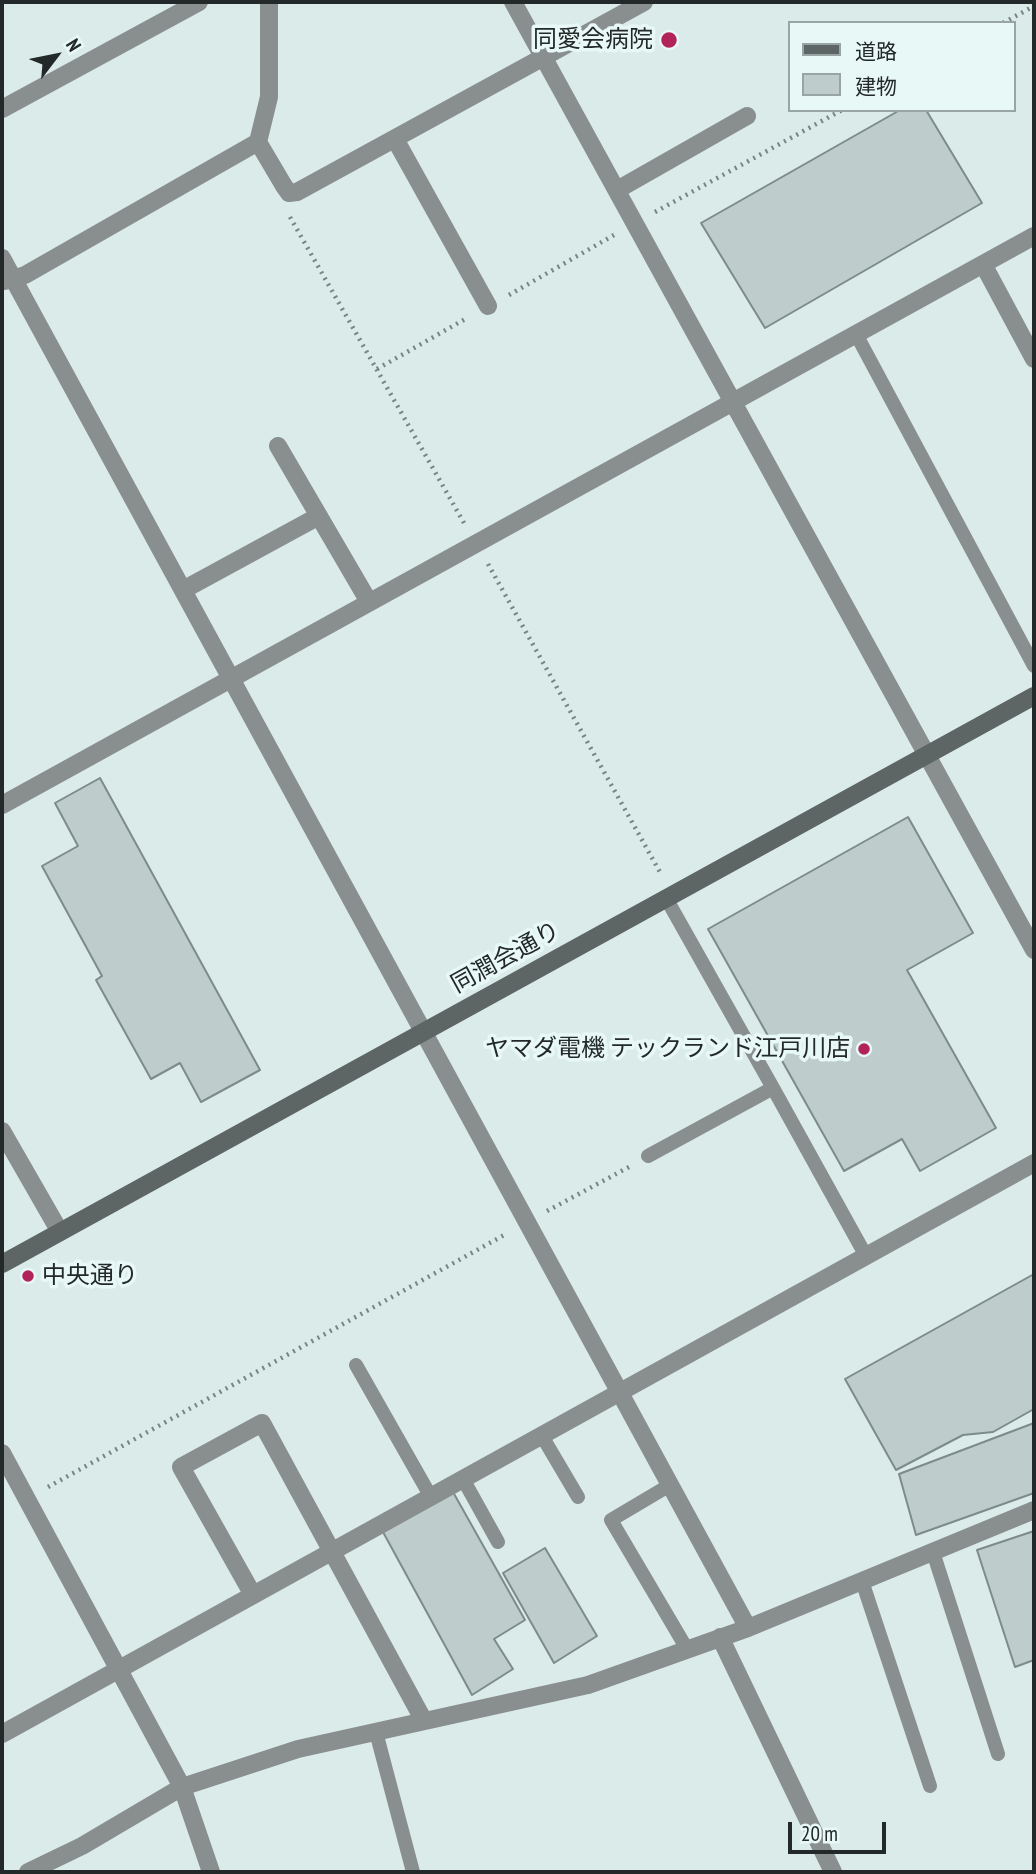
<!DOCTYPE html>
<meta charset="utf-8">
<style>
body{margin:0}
#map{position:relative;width:1036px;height:1874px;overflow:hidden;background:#dbebe9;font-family:"PT Sans Narrow","Noto Sans JP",sans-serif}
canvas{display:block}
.frame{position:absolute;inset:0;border:4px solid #232928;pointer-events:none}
.legend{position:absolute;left:788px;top:21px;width:228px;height:91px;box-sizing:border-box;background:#e8f8f6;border:2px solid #99a5a4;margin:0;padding:9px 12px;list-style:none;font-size:21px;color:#232928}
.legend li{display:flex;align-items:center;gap:14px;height:35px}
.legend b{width:35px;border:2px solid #99a5a4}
.north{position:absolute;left:21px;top:21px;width:70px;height:70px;-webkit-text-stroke:5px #e8f8f6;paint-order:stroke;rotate:58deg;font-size:19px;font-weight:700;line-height:28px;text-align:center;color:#232928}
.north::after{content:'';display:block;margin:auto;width:24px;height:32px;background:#232928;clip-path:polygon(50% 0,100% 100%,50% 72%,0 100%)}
.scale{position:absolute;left:788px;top:1822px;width:98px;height:32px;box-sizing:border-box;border:4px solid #232928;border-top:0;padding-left:9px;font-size:21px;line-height:24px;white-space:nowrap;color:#232928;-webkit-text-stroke:5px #e8f8f6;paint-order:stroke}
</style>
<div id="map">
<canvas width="1036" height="1874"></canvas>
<div class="frame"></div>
<ul class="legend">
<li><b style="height:9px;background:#5d6665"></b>道路</li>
<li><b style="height:19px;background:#becdcb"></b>建物</li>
</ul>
<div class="north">N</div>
<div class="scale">20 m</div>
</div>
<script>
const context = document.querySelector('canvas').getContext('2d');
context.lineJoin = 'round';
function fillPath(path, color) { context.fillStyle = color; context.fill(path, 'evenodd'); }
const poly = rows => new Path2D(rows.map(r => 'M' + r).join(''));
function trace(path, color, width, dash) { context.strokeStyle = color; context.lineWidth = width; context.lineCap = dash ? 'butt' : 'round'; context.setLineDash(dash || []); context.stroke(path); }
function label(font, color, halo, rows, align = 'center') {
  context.font = font + ' "PT Sans Narrow","Noto Sans JP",sans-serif'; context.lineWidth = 7; context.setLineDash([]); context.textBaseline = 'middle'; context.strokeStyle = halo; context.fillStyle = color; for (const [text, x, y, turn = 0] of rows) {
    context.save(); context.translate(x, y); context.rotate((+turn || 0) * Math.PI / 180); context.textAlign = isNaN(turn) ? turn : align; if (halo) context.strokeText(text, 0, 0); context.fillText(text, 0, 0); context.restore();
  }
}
const building = poly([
 [900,110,926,110,982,203,765,328,701,223,900,110],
 [100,778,260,1070,201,1102,180,1063,151,1079,96,980,102,976,42,866,78,846,55,803,100,778],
 [908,817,973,933,907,970,996,1128,920,1171,902,1139,844,1171,708,929,908,817],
 [1034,1274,1034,1409,993,1432,963,1435,896,1470,845,1379,1034,1274],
 [1034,1423,1034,1493,916,1535,899,1474,1034,1423],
 [453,1492,525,1620,494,1639,513,1669,472,1695,383,1532,453,1492],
 [1034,1531,1034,1660,1015,1667,977,1550,1034,1531],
 [545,1548,597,1636,554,1663,503,1573,545,1548]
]);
fillPath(building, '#becdcb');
trace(building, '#7d8b89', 2);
trace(poly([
 [1003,23,1034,6],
 [655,212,842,110],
 [290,217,464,523],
 [509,295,614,235],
 [377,369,467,318],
 [488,564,661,874],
 [547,1211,629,1167],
 [48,1487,506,1234]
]), '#7a8483', 4.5, [2, 5]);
trace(poly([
 [856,334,1034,666],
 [666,898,773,1088],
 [648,1156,773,1088,866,1256],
 [356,1365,431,1497],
 [542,1436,578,1497],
 [463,1479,498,1542],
 [670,1485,611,1520,687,1649],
 [933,1552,998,1754],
 [862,1581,930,1786],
 [376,1732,413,1872]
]), '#898f8e', 14);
trace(poly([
 [513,2,1034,950],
 [2,109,199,2],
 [395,139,488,306],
 [258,142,284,186,289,193,297,192,644,2],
 [617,190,747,116],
 [2,258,748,1628],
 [983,264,1034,359],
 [5,281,25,275,258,142,269,97,269,2],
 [278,446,369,602],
 [183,590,319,516],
 [2,805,1034,236],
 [2,1131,60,1232],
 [2,1453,182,1787,211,1872],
 [253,1595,181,1467,262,1423,424,1721],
 [720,1637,833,1872],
 [2,1734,1034,1163],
 [28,1872,82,1846,182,1787,298,1749,588,1685,748,1628,1034,1510]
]), '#898f8e', 18);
trace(poly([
 [2,1264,1034,696]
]), '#5d6665', 18);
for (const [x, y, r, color] of [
 [669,40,9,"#b12359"],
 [864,1049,7,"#b12359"],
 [28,1276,7,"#b12359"]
]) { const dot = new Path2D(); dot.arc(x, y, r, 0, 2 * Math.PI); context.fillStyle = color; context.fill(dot); trace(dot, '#e8f8f6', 2.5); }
label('24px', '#232928', '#e8f8f6', [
 ["同愛会病院",653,40],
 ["ヤマダ電機 テックランド江戸川店",850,1049],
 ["中央通り",42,1276,"left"]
], 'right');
label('24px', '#232928', '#e8f8f6', [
 ["同潤会通り",506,958,-29]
]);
</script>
